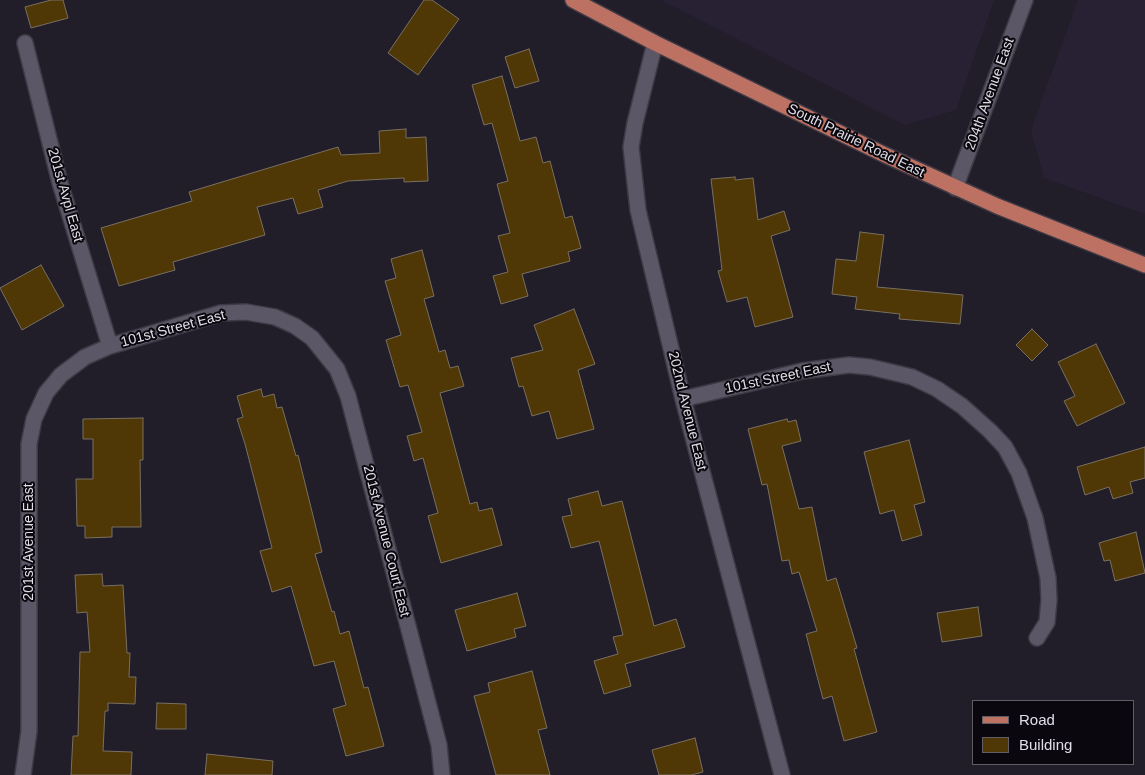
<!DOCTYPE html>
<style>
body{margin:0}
#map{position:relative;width:1145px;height:775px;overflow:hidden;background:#211d29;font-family:Arial,sans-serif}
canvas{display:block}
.legend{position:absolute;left:972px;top:700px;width:162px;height:65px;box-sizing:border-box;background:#0a080e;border:1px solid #605d64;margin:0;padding:6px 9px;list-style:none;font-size:15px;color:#e0dde6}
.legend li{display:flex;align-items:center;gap:10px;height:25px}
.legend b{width:25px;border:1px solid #605d64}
</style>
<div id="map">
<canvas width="1145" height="775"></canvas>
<ul class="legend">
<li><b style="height:6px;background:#bd7162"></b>Road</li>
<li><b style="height:14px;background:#503706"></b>Building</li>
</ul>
</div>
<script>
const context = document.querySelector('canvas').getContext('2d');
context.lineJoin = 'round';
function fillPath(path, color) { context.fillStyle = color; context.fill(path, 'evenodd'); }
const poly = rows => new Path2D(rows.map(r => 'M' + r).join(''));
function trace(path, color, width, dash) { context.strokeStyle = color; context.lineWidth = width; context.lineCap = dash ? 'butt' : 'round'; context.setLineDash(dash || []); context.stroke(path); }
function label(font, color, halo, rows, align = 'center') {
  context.font = font + ' Arial,sans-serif'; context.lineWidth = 4; context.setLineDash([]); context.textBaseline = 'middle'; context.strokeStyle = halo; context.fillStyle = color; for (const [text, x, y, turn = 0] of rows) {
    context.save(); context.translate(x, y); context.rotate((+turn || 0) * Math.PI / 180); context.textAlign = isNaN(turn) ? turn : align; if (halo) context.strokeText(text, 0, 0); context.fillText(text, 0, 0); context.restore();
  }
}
fillPath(poly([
 [661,0,994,0,956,110,905,125],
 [1078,0,1145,0,1145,214,1044,178,1031,130]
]), '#282134');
const building = poly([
 [51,0,63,0,68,18,31,28,25,7,51,0],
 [424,0,432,0,459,19,418,75,388,53,424,0],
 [529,49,539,81,515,88,505,57,529,49],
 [502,76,520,141,536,137,543,163,550,161,565,218,572,216,581,248,568,252,570,261,522,274,528,296,501,304,493,276,508,272,498,236,510,233,497,184,508,181,492,123,484,125,472,85,502,76],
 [406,129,406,138,426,137,428,181,404,182,404,178,348,181,318,190,323,207,298,214,293,198,257,207,265,235,173,262,175,270,119,286,101,228,192,201,189,192,338,147,341,155,380,153,379,131,406,129],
 [735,177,735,180,753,178,758,220,784,211,790,230,771,236,793,317,755,327,747,297,727,302,718,271,722,270,711,179,735,177],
 [860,232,884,235,877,287,963,295,960,324,899,319,900,314,855,309,857,297,832,294,836,259,856,261,860,232],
 [422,250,434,296,424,299,439,352,445,350,450,368,458,366,464,386,440,393,470,504,477,502,479,511,492,508,502,545,441,563,428,516,438,513,423,458,414,461,407,436,422,432,408,385,400,387,386,340,401,335,385,281,396,278,391,259,422,250],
 [41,265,64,306,22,330,0,288,41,265],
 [574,309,595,364,578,370,594,429,557,439,549,411,532,416,523,386,519,387,511,358,543,350,534,325,574,309],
 [1032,329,1048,345,1032,361,1016,345,1032,329],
 [1096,344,1125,403,1077,426,1064,401,1075,396,1058,362,1096,344],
 [261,389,263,397,274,394,277,408,282,407,296,456,298,455,322,552,315,554,332,612,334,611,340,634,349,631,364,688,368,687,384,746,346,756,333,709,346,705,334,661,314,666,291,586,272,592,260,551,272,548,245,444,237,419,243,417,237,396,261,389],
 [143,418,143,460,140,460,141,527,112,527,112,537,85,538,85,526,77,526,76,479,93,479,93,439,83,439,83,419,143,418],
 [787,419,788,422,796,420,801,441,782,446,799,509,812,507,827,581,836,578,857,648,854,649,877,732,844,741,832,696,823,699,806,634,817,631,799,572,792,574,789,560,782,561,767,484,762,485,748,429,787,419],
 [909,440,925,502,914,505,922,535,902,541,894,510,880,514,864,452,909,440],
 [1145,447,1145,478,1130,482,1133,493,1113,499,1109,487,1085,495,1077,467,1145,447],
 [598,491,602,506,622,501,654,626,676,619,685,647,625,664,631,686,604,694,594,661,618,654,613,637,623,635,599,541,571,548,562,517,572,515,568,499,598,491],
 [1136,532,1145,573,1115,581,1110,560,1104,561,1099,543,1136,532],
 [102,574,103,586,123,585,127,653,130,653,129,677,136,677,135,704,108,703,108,711,105,711,103,751,132,752,131,775,71,775,73,736,78,736,80,652,90,652,87,612,77,613,75,575,102,574],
 [517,593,526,626,514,629,516,637,467,651,455,610,517,593],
 [978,607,982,636,942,642,937,613,978,607],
 [532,671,547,728,538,730,550,775,496,775,474,696,490,692,488,683,532,671],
 [157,703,186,704,186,729,156,729,157,703],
 [695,738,703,772,691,775,659,775,652,750,695,738],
 [207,754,273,761,272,775,205,775,207,754]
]);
fillPath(building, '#503706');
trace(building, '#797061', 1);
const minor = poly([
 [25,43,60,183,110,346],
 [655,43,635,123,631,147,638,210,683,399,782,775],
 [955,188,1025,0],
 [683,399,802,371,849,365,870,367,912,377,937,389,962,406,990,431,1005,447,1019,473,1035,518,1048,578,1049,600,1047,622,1037,638],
 [23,775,29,731,29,444,34,419,46,393,61,375,85,357,110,346,221,313,246,312,275,317,295,326,312,338,337,369,348,396,439,745,442,775]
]);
const major = poly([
 [573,0,655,43,883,154,997,206,1145,265]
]);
trace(minor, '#3e3a45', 18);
trace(major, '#3e3a45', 18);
trace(minor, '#5c5766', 15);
trace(major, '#bd7162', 15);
label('14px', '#e0dde6', '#0a080e', [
 ["204th Avenue East",990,94,-70],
 ["South Prairie Road East",856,141,26],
 ["201st Avpl East",65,195,74],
 ["101st Street East",173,329,-15],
 ["101st Street East",778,378,-12],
 ["202nd Avenue East",687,411,76],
 ["201st Avenue Court East",386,541,76],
 ["201st Avenue East",29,542,-90]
]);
</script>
